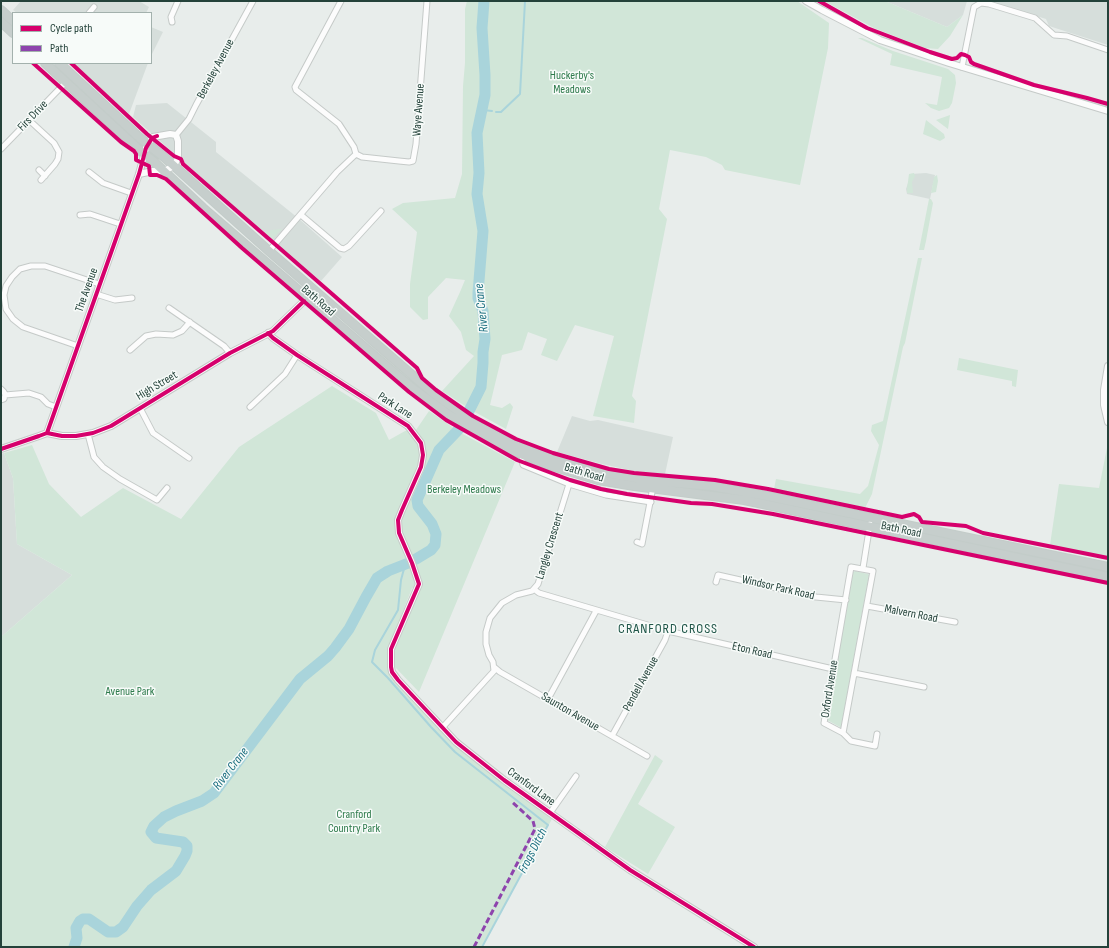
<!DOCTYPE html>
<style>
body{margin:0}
#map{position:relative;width:1109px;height:948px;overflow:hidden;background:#e8edeb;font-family:"Sofia Sans Condensed",sans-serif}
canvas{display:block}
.frame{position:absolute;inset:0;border:2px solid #24423a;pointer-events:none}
.legend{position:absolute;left:12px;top:12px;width:140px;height:52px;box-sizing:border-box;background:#f7fbf9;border:1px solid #a3b1ad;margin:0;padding:5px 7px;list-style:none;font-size:12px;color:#24423a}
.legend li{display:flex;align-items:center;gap:8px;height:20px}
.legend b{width:20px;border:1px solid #a3b1ad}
</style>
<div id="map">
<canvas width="1109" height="948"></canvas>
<div class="frame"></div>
<ul class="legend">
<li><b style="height:5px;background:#d6006c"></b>Cycle path</li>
<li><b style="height:5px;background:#8e44ad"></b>Path</li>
</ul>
</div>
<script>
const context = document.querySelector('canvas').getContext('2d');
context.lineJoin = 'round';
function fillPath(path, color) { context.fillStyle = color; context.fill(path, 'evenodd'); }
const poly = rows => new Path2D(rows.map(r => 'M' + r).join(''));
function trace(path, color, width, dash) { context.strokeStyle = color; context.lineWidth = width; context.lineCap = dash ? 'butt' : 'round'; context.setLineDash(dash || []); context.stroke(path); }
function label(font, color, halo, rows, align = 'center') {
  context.font = font + ' "Sofia Sans Condensed",sans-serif'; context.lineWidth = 3; context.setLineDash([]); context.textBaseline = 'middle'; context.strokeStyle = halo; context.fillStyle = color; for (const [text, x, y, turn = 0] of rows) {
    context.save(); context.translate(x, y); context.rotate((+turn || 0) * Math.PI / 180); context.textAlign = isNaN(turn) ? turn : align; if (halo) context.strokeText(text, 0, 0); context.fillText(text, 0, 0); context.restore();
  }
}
fillPath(poly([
 [21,1,139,1,149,7,146,13,17,13,13,10],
 [885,1,967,1,963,15,947,27],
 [988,1,1108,1,1108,45,1049,26,1046,19],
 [151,27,163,32,151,56],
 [72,63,148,63,129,114],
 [167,103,216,142,216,152,298,218,342,257,321,281,202,184,204,180,133,117,136,105],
 [926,173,935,175,930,199,907,194,906,189,911,174],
 [572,416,590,421,598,420,673,437,665,474,634,471,602,464,557,452],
 [4,453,13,478,17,544,72,575,1,637,1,454]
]), '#d6dedb');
fillPath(poly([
 [467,1,797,1,829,23,828,48,800,185,725,170,722,165,706,157,670,150,659,209,667,219,632,396,636,401,634,423,593,416,614,336,575,325,557,361,541,355,547,339,528,332,522,350,502,355,490,405,502,408,510,403,513,407,506,429,473,411,442,391,474,356,466,350,461,332,449,316,460,292,465,280,446,278,428,297,428,319,423,320,410,307,410,284,417,232,392,209,403,203,455,198,462,174,463,86,465,63,465,9],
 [824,1,885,1,947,27,963,15,950,36,938,49,925,48,874,28],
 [858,38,862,38,893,51,948,69,955,75,956,83,952,103,949,108,939,111,931,108,925,103,937,105,942,77,890,65,892,54],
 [950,115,948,129,936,120],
 [926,120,944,134,945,138,940,141,923,134],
 [914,173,915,176,912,182,913,193,907,193,907,189,909,174],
 [937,175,938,181,936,192,931,193,934,177],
 [929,199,931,199,933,203,926,241,924,250,919,250],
 [282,229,272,240,263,232,272,230],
 [918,258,922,258,905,343,903,347,872,494,865,508,774,489,776,479,860,494,868,486,879,445,871,431,872,425,883,421],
 [959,358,1018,370,1016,387,1012,386,1012,381,957,370],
 [332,386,376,413,389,440,405,431,416,430,429,411,461,433,515,462,419,692,394,666,394,649,421,585,412,588,389,647,388,668,390,673,401,689,445,735,460,748,552,819,481,947,1,947,1,637,72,575,17,544,13,478,4,453,32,445,49,484,81,517,123,488,181,519,239,447],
 [1107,448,1108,557,1050,545,1059,484,1099,488],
 [855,571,868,574,869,575,841,727,840,727,827,720,827,717,853,572],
 [655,755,663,761,638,804,675,827,648,874,605,847]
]), '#d1e6d8');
trace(poly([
 [483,110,492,111],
 [496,112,501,112,520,94,525,1],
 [405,565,401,580,398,610,375,650,372,662,388,678,431,727,455,752,548,825,482,947]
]), '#a9d4db', 2);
trace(poly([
 [416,559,431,550,435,545,436,534,432,524,418,506,417,500,439,450,461,427,481,387,483,363,483,352,485,339,483,311,478,298,478,293,483,231,477,194,479,173,477,133,485,95,485,75,482,28,484,1],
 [74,947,77,938,76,928,80,921,83,919,89,919,108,932,116,932,123,927,137,906,151,890,176,871,185,856,187,851,187,846,183,842,156,838,151,832,154,826,164,817,176,811,202,801,214,793,300,679,328,656,335,648,349,629,366,597,377,578,388,571,411,562]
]), '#a9d4db', 11);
const minor = poly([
 [341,1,295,87,296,90,339,124,354,147,356,154],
 [89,13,94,7],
 [172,22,171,17,178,1],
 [962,67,974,7,981,3,989,4,1035,18,1054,35,1067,36,1108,50],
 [29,120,54,143,59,152,58,159,55,164,41,180],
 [176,135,189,119,196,105,253,1],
 [1,149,66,82],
 [39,170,45,176],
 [89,172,103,183,131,193],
 [80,215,90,214,120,224],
 [301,215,340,248,344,249,349,246,381,211],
 [269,251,337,172,356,154,362,157,399,161,409,162,413,161,416,144,427,1],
 [96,294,115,300,132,298],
 [169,308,224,346,230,353],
 [78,346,23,327,13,319,6,309,4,295,6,286,12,277,20,269,31,266,45,266,99,284],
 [130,350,146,336,156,334,173,335,182,331,190,322],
 [1,389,4,392,5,395,4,399,1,400],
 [5,395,29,393,41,397,48,404,56,407],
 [250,407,285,374,297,355],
 [140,408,153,433,189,458],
 [88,434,94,457,103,467,120,479,157,500,167,488],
 [523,455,522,461,523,465,569,484,606,495,651,502],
 [637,542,642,544,653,487],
 [851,567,873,571,843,733,824,723,851,567],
 [863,568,870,524],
 [716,582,718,575,816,597,846,600],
 [535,590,539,593,668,631,833,669],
 [867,606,955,622],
 [494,667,500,672,647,756],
 [854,673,924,687],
 [548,699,596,611],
 [442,728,494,671,493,662,489,655,486,644,486,632,490,618,502,603,516,595,532,591,538,584,569,484],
 [843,733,851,741,875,746,877,734],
 [612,736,665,640,668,631],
 [550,813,576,776]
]);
const tertiary = poly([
 [806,1,822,10,880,40,949,63,1108,111],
 [268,333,273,338,297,355,408,426,421,443,423,455,421,467,402,510,398,520,399,533,412,563,419,584,391,649,391,667,392,672,398,680,456,742,504,780,630,870,754,947],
 [1108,366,1104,390,1104,405,1108,422],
 [47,433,139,174,146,148,152,138,153,137,170,134,176,135,178,141,178,158,174,166,164,171,153,171,139,174],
 [1,449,39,436,47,433,62,436,76,436,93,433,111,426,230,353,273,331,307,298]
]);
const trunk = poly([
 [1,10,13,21],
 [1,22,13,33],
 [45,63,137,148,153,161,203,208,412,388,449,415,506,448,545,464,598,480,634,486,744,500,1108,577],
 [59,63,140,138,164,157,269,251,433,393,471,420,513,443,551,458,612,474,654,481,712,486,767,496,1108,567]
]);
trace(minor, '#c5cac8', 7);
trace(tertiary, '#c5cac8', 8);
trace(trunk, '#c3ccc9', 10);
trace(minor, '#fcfcfc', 5);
trace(tertiary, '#fcfcfc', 6);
trace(trunk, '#c6cecc', 8);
trace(poly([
 [474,947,535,829,533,821,512,802]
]), '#8e44ad', 3, [6, 3]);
trace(poly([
 [819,1,867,28,930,52,952,59,957,58,961,54,965,55,969,57,971,62,974,64,1034,85,1087,98,1108,104],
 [33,63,121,142,134,151,136,154,136,160,149,166,150,175,157,175,166,179,242,248,409,392,446,420,517,460,570,480,601,489,627,494,691,503,712,504,773,514,1108,583],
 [71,63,147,134,174,156,181,159,183,164,417,368,422,378,436,390,473,416,516,439,553,453,609,469,634,473,715,480,768,489,902,517,914,514,919,517,922,522,966,526,983,533,1108,558],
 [268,333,273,338,297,355,408,426,421,443,423,455,421,467,402,510,398,520,399,533,412,563,419,584,391,649,391,667,392,672,398,680,456,742,504,780,630,870,754,947],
 [47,433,139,174,146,148,152,138,157,136],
 [1,449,39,436,47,433,62,436,76,436,93,433,111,426,230,353,273,331,304,301]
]), '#d6006c', 4);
label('12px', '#24423a', '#f7fbf9', [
 ["Berkeley Avenue",216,69,-62],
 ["Waye Avenue",419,110,-86],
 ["Firs Drive",33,116,-46],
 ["The Avenue",87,290,-70],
 ["Bath Road",318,301,41],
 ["High Street",157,386,-31],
 ["Park Lane",395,406,33],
 ["Bath Road",584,473,17],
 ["Bath Road",901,530,12],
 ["Langley Crescent",550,546,-73],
 ["Windsor Park Road",778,588,13],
 ["Malvern Road",911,614,11],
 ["Eton Road",752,651,13],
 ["Pendell Avenue",641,684,-61],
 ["Oxford Avenue",830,689,-81],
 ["Saunton Avenue",570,712,30],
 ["Cranford Lane",531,787,36]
]);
label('12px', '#2d7a4b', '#f7fbf9', [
 ["Huckerby's",572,76],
 ["Meadows",572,90],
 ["Berkeley Meadows",464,490],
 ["Avenue Park",130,692],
 ["Cranford",354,815],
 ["Country Park",354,829]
]);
label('italic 13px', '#1c6f80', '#f7fbf9', [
 ["River Crane",482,308,-96],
 ["River Crane",231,769,-52],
 ["Frogs Ditch",533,851,-63]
]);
context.letterSpacing = '1px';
label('14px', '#1f5548', '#f7fbf9', [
 ["CRANFORD CROSS",668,629]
]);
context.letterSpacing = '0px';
</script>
